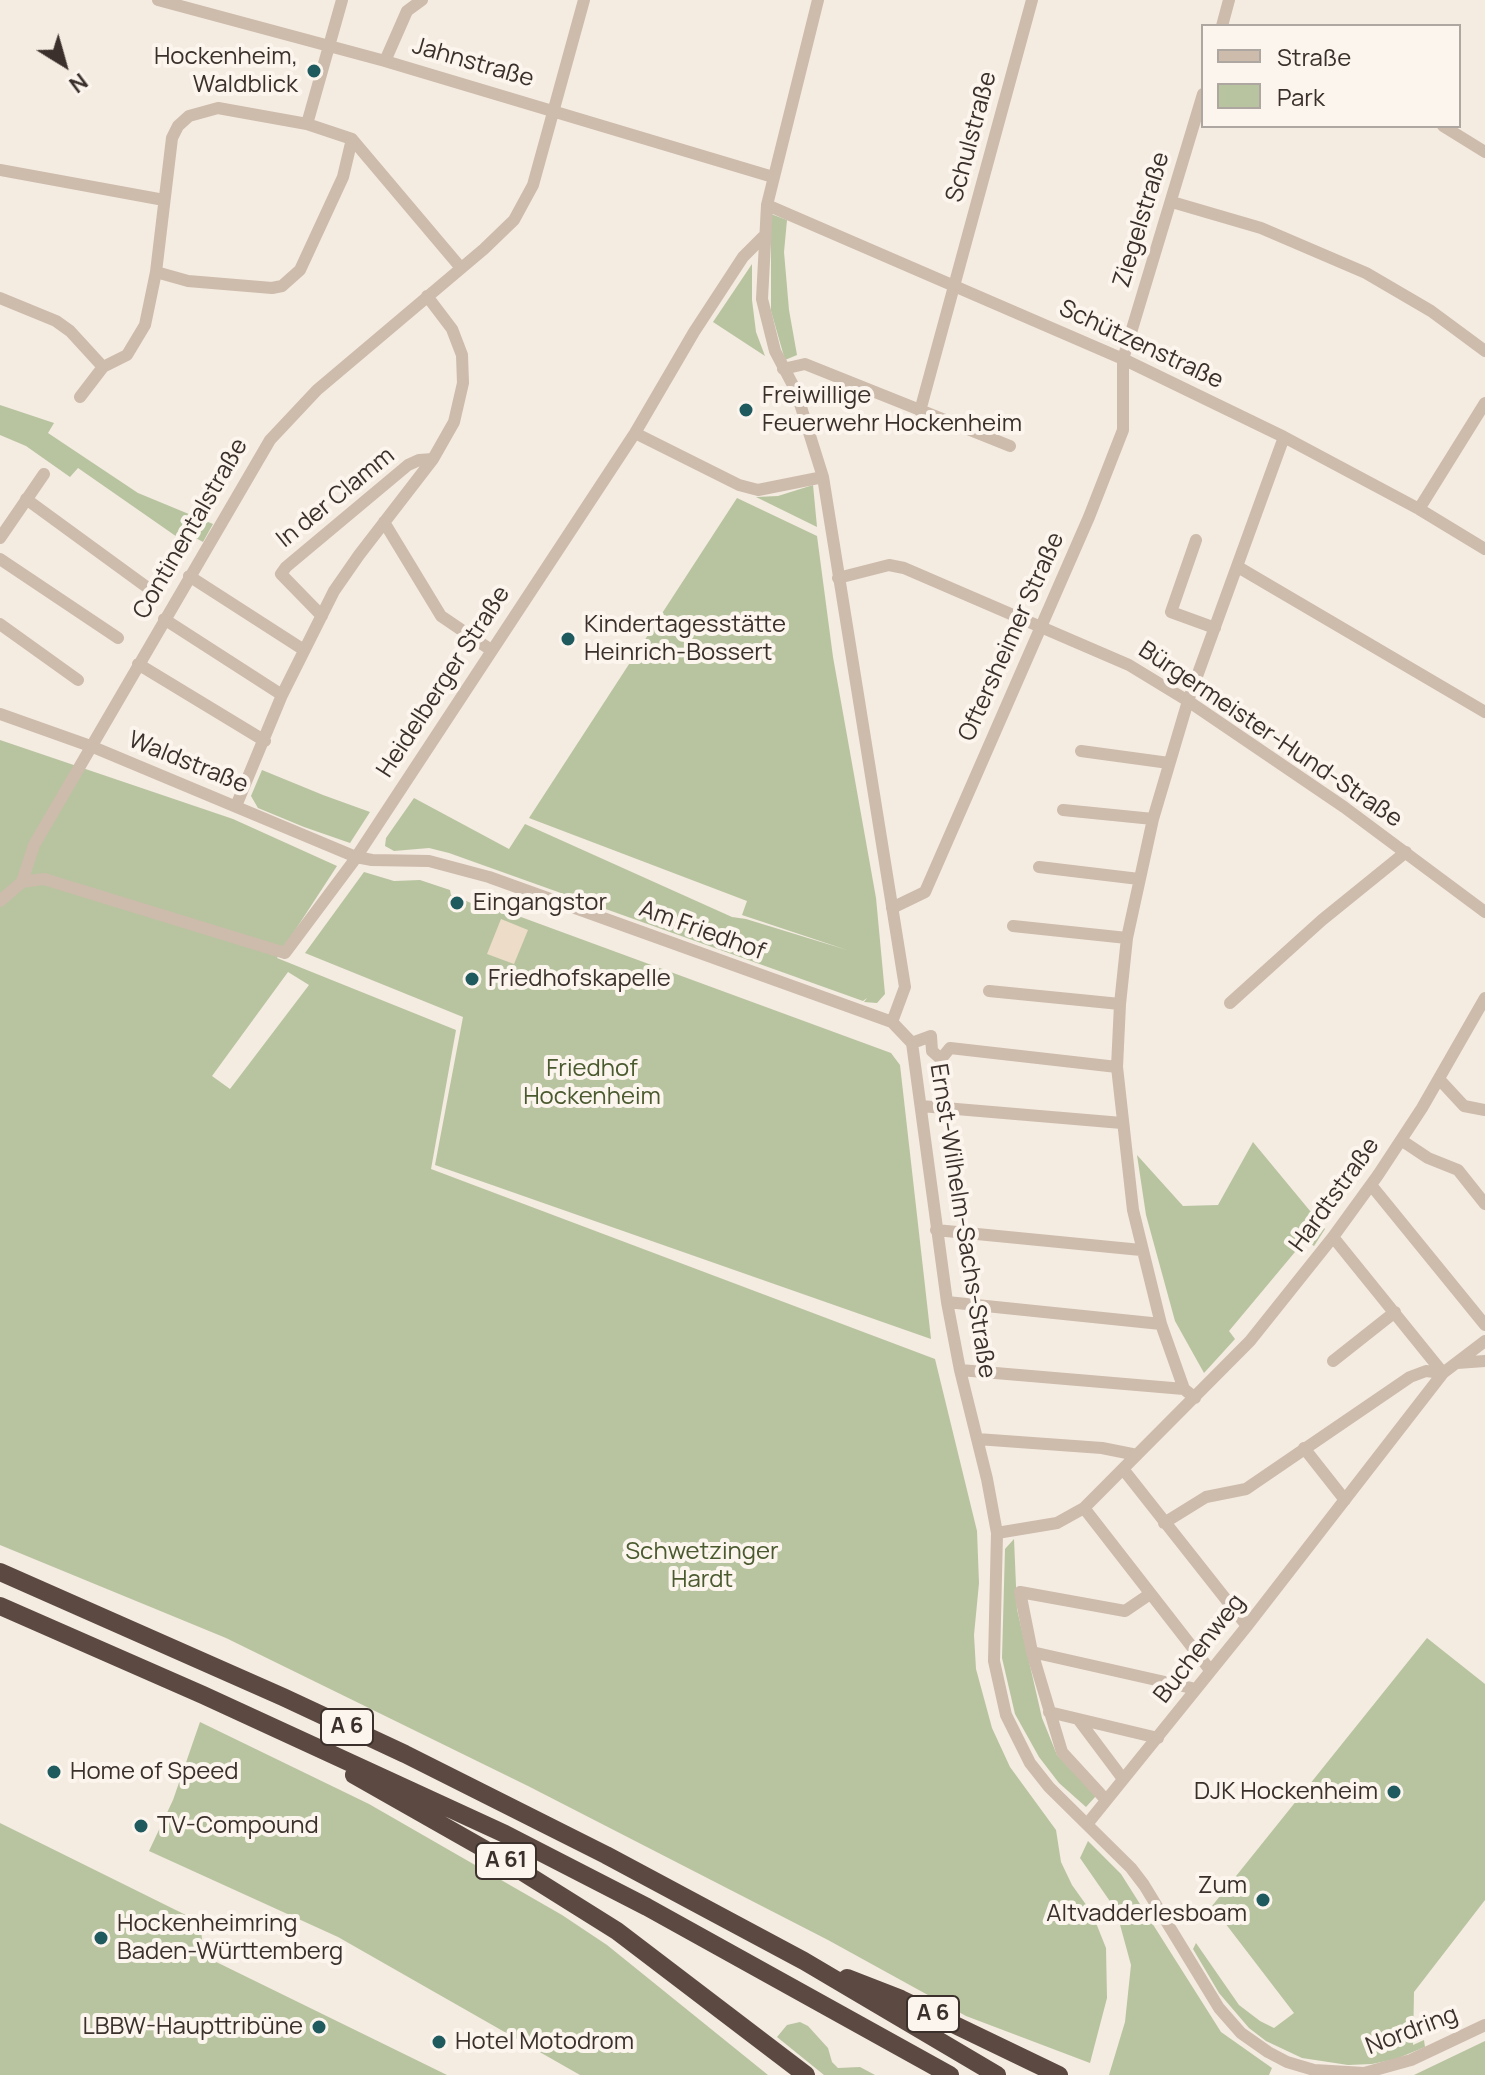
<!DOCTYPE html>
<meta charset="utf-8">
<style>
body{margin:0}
#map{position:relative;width:1485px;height:2075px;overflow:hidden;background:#f4ebe1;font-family:Manrope,sans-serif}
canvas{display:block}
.legend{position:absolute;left:1201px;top:24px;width:260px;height:104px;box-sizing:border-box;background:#fbf5ee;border:2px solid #aea6a0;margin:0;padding:10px 14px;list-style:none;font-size:24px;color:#3b302b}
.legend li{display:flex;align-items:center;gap:16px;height:40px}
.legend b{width:40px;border:2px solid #aea6a0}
.north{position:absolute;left:24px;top:24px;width:80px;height:80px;-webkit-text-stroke:6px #fbf5ee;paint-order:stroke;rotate:143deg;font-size:22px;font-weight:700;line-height:32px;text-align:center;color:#3b302b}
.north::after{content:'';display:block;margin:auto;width:28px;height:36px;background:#3b302b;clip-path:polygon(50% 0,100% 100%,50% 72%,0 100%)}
</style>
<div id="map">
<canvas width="1485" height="2075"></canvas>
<ul class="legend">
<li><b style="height:10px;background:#cdbbac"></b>Straße</li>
<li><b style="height:22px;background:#b8c4a0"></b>Park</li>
</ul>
<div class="north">N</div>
</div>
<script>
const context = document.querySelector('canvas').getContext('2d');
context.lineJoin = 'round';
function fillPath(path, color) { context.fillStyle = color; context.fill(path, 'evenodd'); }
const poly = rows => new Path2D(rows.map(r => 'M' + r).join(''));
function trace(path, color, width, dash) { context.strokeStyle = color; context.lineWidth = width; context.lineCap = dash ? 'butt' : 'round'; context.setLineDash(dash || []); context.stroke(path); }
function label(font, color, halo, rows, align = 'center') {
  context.font = font + ' Manrope,sans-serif'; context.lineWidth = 8; context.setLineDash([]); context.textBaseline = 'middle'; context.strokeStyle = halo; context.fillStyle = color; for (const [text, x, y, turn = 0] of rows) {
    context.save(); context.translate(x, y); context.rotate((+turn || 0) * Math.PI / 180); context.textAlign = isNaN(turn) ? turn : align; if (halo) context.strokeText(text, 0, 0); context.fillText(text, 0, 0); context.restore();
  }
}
fillPath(poly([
 [771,214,787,220,784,252,789,310,797,355,785,360,771,311],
 [752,264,752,300,756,332,765,356,713,322],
 [0,405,54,423,48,433,138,493,213,524,203,542,183,531,180,539,78,468,70,477,26,446,0,435],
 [813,485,817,527,756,497,778,496],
 [737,498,817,536,833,657,876,898,885,994,877,1003,864,1002,867,998,863,1001,449,853,429,848,394,851,385,846,386,838,414,798,509,849,525,824,732,917,746,919,847,950,742,915,747,901,529,818],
 [0,740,233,819,337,866,277,958,456,1030,431,1169,935,1359,977,1531,979,1583,974,1635,976,1669,992,1728,1010,1767,1056,1830,1061,1862,1072,1885,1092,1913,1106,1948,1107,1998,1090,2063,966,2016,828,1940,528,1786,226,1638,0,1545],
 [288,972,309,985,230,1089,212,1076],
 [262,770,323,795,370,812,350,843,304,827,258,808,251,796],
 [364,872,394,881,420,880,450,890,451,895,486,909,491,906,891,1053,900,1065,931,1339,435,1165,463,1017,305,953],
 [1253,1142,1325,1229,1314,1246,1305,1240,1229,1331,1235,1339,1204,1373,1175,1321,1146,1215,1137,1155,1183,1206,1218,1205],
 [1014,1539,1017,1609,1042,1718,1057,1755,1096,1796,1086,1807,1059,1783,1039,1757,1015,1714,1002,1658,1005,1549],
 [1427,1638,1485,1684,1485,1900,1414,1992,1413,2045,1424,2040,1425,2047,1396,2059,1372,2064,1348,2065,1302,2058,1266,2041,1249,2028,1219,1993,1193,1949,1196,1943,1239,2005,1260,2021,1274,2028,1294,2013,1212,1906],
 [200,1722,369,1804,562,1915,607,1945,768,2075,580,2075,338,1937,149,1851,173,1800],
 [0,1823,200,1922,204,1956,447,2075,0,2075],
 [1088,1841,1121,1874,1221,2032,1272,2068,1269,2075,1109,2075,1125,2022,1131,1965,1116,1910,1080,1858],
 [800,2022,808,2026,828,2048,832,2062,838,2068,860,2067,875,2075,824,2075,777,2037,787,2025],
 [1485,2041,1485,2075,1414,2075]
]), '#b8c4a0');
fillPath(poly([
 [501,919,528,930,514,964,487,954]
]), '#ecdcc8');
trace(poly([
 [158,0,385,61,773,177],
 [818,0,767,205,762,299,775,351,796,391,823,477,905,987,892,1022],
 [1222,26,1229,0],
 [385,61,407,11,422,0],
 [307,124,342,0],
 [1443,126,1485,152],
 [0,170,164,200],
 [1172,202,1261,228,1366,273,1431,311,1485,351],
 [767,205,1123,359,1284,437,1419,509,1485,549],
 [156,272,188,281,272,288,282,286,300,270,343,177,352,139],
 [0,298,56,321,70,331,103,367,127,355,145,325,156,272,172,138,178,126,189,116,218,108,307,124,352,139,461,268],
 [783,369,805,364,1010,446],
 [80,397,103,367],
 [920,411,1032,0],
 [635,433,739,485,758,490,823,477],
 [26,499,148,588],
 [1419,509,1485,403],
 [384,522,441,616,491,650],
 [0,538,44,474],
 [1196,540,1171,612,1215,628],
 [0,559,118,638],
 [1238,567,1485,712],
 [189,576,304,650],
 [838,578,889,565,904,568,1129,665,1188,701,1344,807,1485,912],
 [322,616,281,574,286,567,408,465,419,460,433,459],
 [164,619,282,695],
 [0,624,78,680],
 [138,664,265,741],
 [0,714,93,747,356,857,372,860,429,861,489,877,892,1022,912,1043,947,1302,960,1370,987,1479,997,1533,994,1661,1006,1715,1030,1763,1049,1787,1131,1868,1144,1885,1219,2008,1241,2033,1268,2052,1287,2062,1314,2070,1364,2073,1411,2060,1485,2025],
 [1081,751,1169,763],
 [236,806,282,695,334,591,359,555,433,459,454,422,463,383,462,355,452,329,427,296],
 [1063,810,1153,819],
 [1039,867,1139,879],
 [22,882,44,879,285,953,353,862,635,433,694,332,743,257,763,237],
 [0,901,22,882,34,845,270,440,317,390,484,249,514,220,533,185,584,0],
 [892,908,925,892,1089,517,1123,430,1123,359,1203,94],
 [1013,926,1127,938],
 [989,991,1120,1004],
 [1230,1003,1322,920,1406,852],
 [912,1043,931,1036,932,1051,941,1059,950,1048,1117,1067],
 [1439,1079,1464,1106,1485,1110],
 [921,1106,1122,1123],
 [1401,1140,1428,1158,1458,1170,1485,1204],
 [1371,1185,1485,1325],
 [936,1230,1141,1250],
 [1333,1237,1443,1373],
 [947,1302,1161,1324],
 [1333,1361,1395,1312],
 [1457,1363,1485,1361],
 [960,1370,1184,1389],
 [1195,1398,1184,1389,1161,1324,1133,1210,1117,1067,1120,1004,1127,938,1153,819,1188,701,1284,437],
 [977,1439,1102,1448,1137,1455],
 [1304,1448,1345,1500],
 [1123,1469,1247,1626],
 [1084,1508,1210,1670],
 [1164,1523,1206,1497,1246,1489,1410,1377,1426,1371,1443,1373],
 [997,1533,1057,1523,1084,1508,1250,1341,1333,1237,1378,1175,1422,1108,1485,998],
 [1032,1652,1196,1689],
 [1049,1712,1158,1738],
 [1078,1719,1123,1779],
 [1106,1800,1062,1752,1032,1652,1020,1592,1125,1611,1150,1594],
 [1088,1823,1247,1626,1443,1373,1485,1341]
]), '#cdbbac', 12);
trace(poly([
 [0,1572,283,1697,405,1754,606,1855,804,1961,997,2075],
 [0,1606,203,1695,505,1834,647,1907,950,2075],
 [354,1775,502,1859,617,1931,806,2075],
 [847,1978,901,1999,1059,2075]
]), '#5c4a42', 18);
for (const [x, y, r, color] of [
 [314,71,8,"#1f5a5e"],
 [746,410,8,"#1f5a5e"],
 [568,639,8,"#1f5a5e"],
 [457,903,8,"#1f5a5e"],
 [472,979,8,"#1f5a5e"],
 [54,1772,8,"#1f5a5e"],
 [1394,1792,8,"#1f5a5e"],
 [141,1826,8,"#1f5a5e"],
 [1263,1900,8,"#1f5a5e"],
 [101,1938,8,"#1f5a5e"],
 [319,2027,8,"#1f5a5e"],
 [439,2042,8,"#1f5a5e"]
]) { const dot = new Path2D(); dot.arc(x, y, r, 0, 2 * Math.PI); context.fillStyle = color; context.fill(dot); trace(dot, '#fbf5ee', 3); }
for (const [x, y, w] of [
 [347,1727,52],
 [506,1861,60],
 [933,2014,52]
]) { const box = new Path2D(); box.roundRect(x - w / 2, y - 18, w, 36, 6); context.fillStyle = '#fbf5ee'; context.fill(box); trace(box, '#3b302b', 2); }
label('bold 22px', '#3b302b', null, [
 ["A 6",347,1727],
 ["A 61",506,1861],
 ["A 6",933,2014]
]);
label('24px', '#3b302b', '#fbf5ee', [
 ["Hockenheim,",298,57,"right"],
 ["Waldblick",298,85,"right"],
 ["Freiwillige",762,396],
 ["Feuerwehr Hockenheim",762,424],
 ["Kindertagesstätte",584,625],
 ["Heinrich-Bossert",584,653],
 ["Eingangstor",473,903],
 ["Friedhofskapelle",488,979],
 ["Home of Speed",70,1772],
 ["DJK Hockenheim",1378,1792,"right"],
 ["TV-Compound",157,1826],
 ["Zum",1247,1886,"right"],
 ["Altvadderlesboam",1247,1914,"right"],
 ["Hockenheimring",117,1924],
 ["Baden-Württemberg",117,1952],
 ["LBBW-Haupttribüne",303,2027,"right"],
 ["Hotel Motodrom",455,2042]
], 'left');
label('24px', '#3b302b', '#fbf5ee', [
 ["Jahnstraße",473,63,16],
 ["Schulstraße",972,137,-75],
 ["Ziegelstraße",1142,220,-73],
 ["Schützenstraße",1141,345,25],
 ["In der Clamm",336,498,-39],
 ["Continentalstraße",191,529,-60],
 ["Oftersheimer Straße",1012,637,-66],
 ["Heidelberger Straße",444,682,-57],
 ["Bürgermeister-Hund-Straße",1270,735,34],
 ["Waldstraße",188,763,22],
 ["Am Friedhof",702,931,20],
 ["Hardtstraße",1335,1195,-54],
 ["Ernst-Wilhelm-Sachs-Straße",962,1221,81],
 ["Buchenweg",1200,1649,-52],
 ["Nordring",1412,2031,-21]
]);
label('24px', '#4a5a2e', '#fbf5ee', [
 ["Friedhof",592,1069],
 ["Hockenheim",592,1097],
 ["Schwetzinger",702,1552],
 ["Hardt",702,1580]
]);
</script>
